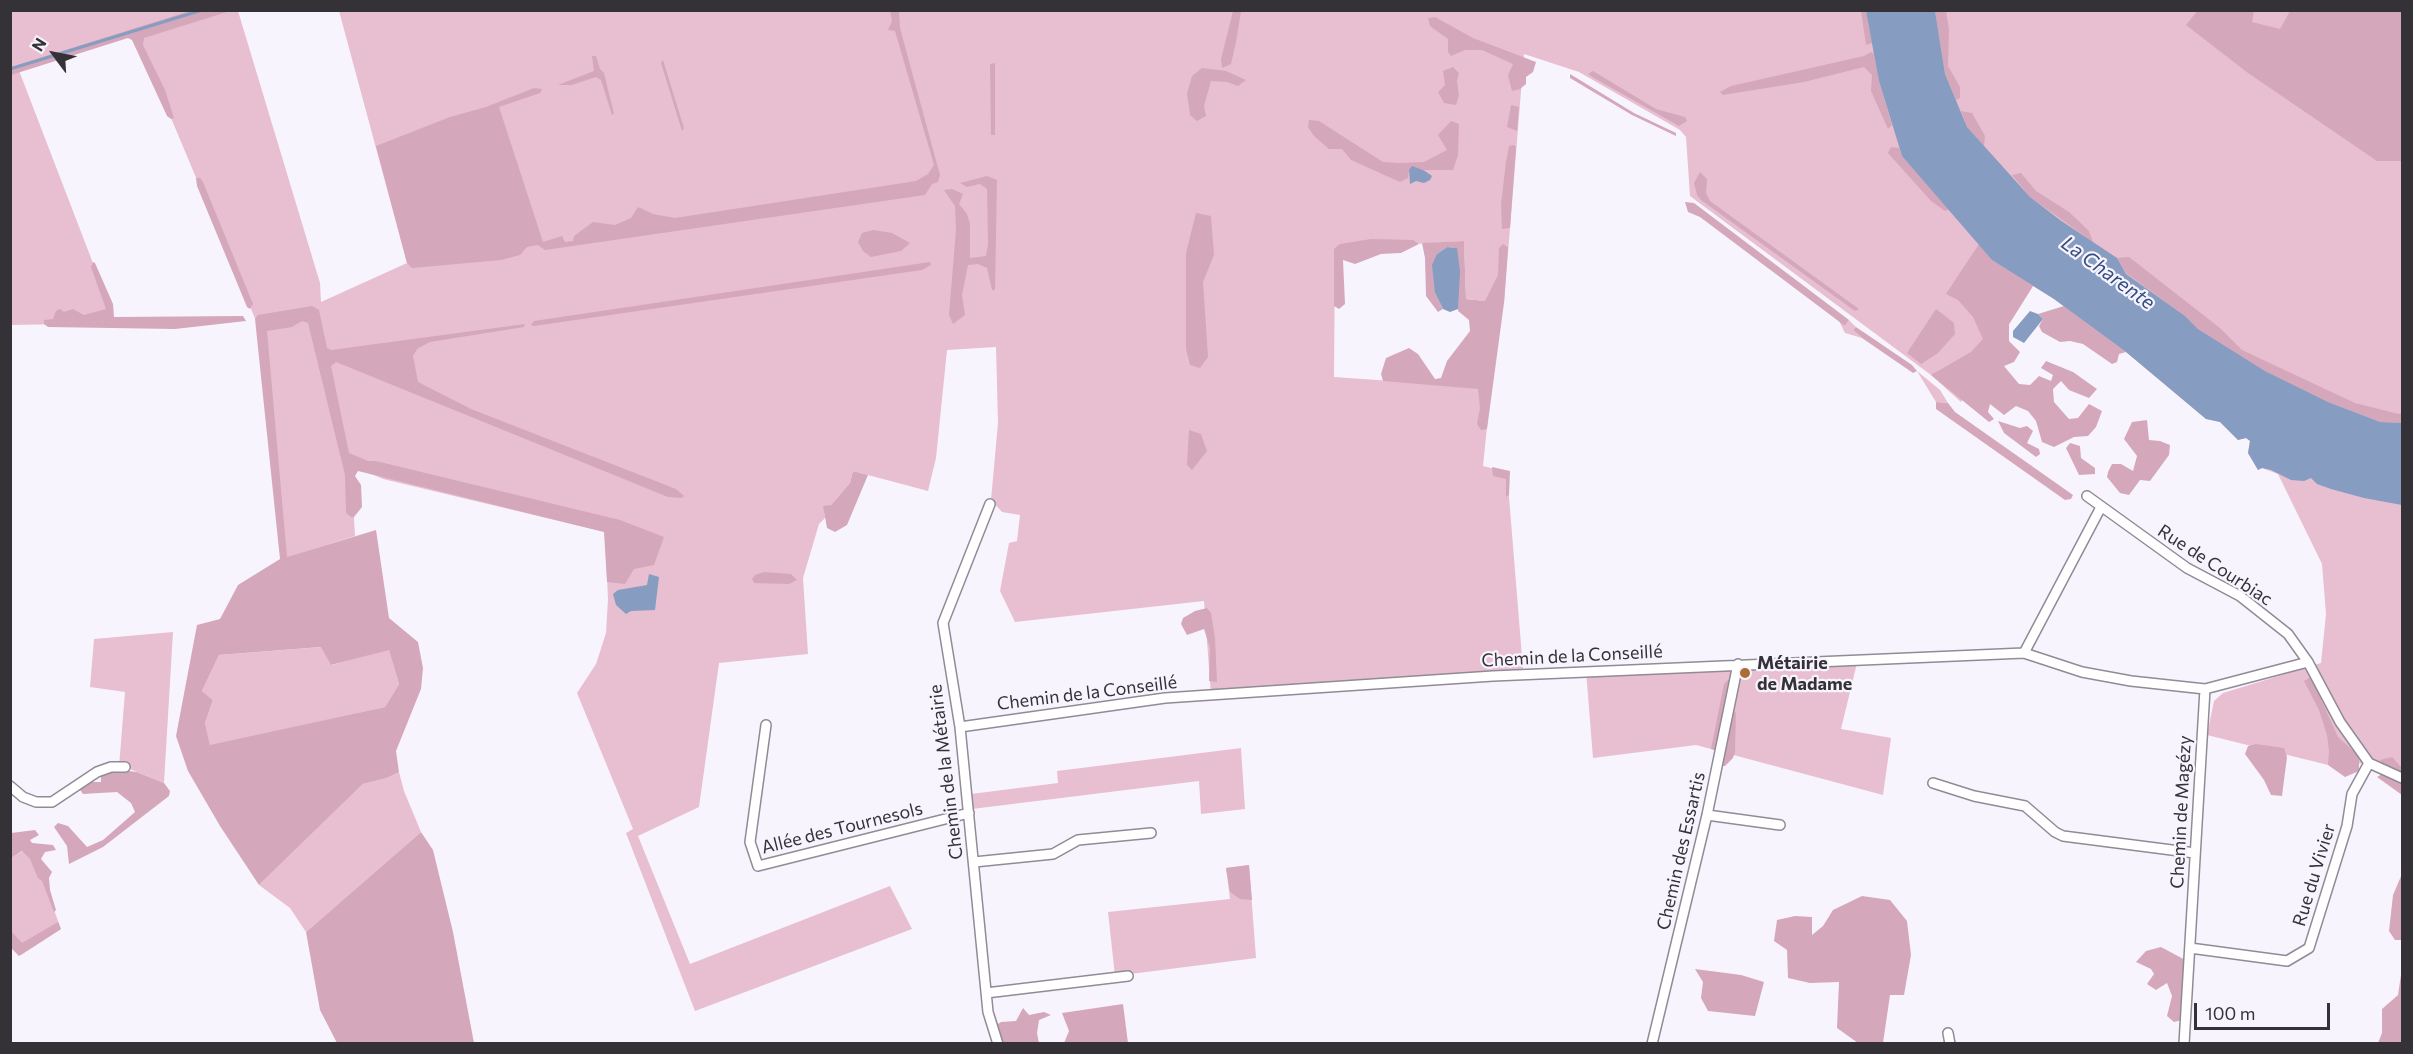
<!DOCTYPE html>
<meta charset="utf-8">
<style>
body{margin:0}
#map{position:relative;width:2413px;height:1054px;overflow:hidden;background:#f8f4fe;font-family:Commissioner,sans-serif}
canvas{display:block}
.frame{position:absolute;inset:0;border:12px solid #343237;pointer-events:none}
.north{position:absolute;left:24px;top:24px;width:60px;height:60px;-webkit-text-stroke:4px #f8f4fe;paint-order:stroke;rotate:302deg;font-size:16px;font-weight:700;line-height:24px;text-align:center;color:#343237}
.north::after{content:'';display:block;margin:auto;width:21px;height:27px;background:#343237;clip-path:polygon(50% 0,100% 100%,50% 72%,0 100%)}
.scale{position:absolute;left:2194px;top:1003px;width:136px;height:27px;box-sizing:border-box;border:3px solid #343237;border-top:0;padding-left:8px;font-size:18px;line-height:21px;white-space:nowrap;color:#343237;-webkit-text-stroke:4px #f8f4fe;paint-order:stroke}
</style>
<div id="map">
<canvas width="2413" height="1054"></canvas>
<div class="frame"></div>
<div class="north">N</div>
<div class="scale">100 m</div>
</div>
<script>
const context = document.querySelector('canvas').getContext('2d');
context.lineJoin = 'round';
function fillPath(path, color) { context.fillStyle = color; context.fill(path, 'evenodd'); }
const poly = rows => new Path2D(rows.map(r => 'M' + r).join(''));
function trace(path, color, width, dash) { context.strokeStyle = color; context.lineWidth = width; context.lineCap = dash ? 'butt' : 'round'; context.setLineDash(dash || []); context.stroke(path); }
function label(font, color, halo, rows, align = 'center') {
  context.font = font + ' Commissioner,sans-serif'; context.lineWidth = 4.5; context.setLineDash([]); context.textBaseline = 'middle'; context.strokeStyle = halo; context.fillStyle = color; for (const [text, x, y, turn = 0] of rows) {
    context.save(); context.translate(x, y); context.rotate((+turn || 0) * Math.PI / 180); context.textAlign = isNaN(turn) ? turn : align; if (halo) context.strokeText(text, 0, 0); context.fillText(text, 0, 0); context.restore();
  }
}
fillPath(poly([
 [10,11,238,11,320,283,321,302,407,263,339,11,2402,11,2402,778,2369,763,2328,765,2207,735,2214,701,2223,693,2321,663,2326,614,2322,564,2278,474,2262,468,2258,470,2248,453,2250,441,2246,438,2238,440,2220,422,2206,419,2126,352,2054,299,2033,286,1961,402,1931,375,1690,196,1686,137,1680,130,1579,72,1524,54,1504,303,1466,299,1464,241,1335,249,1334,377,1491,388,1483,466,1507,472,1523,669,1211,695,1204,601,1015,622,1000,591,1009,543,1017,541,1020,515,1002,512,991,500,998,423,996,347,947,350,936,458,928,491,853,471,850,483,831,505,824,507,825,518,819,524,803,578,808,654,719,663,699,807,638,836,690,964,890,886,912,929,695,1011,626,833,633,829,577,693,596,664,606,633,608,599,605,532,383,479,351,465,355,536,282,559,259,328,135,32,18,68,116,323,11,325],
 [1849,320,1856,327,1853,330,1862,338,1845,333,1839,321,1845,326],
 [1917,371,1940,390,1948,403,1936,402],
 [173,632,164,783,125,767,119,767,125,692,90,687,94,639],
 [322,647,332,665,389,649,399,684,385,707,210,746,205,723,213,700,202,691,219,655],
 [1858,659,1841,729,1891,738,1883,795,1696,745,1593,758,1586,671],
 [1241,748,1245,809,1201,814,1199,781,972,809,971,794,1058,783,1057,771],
 [399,772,404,791,421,832,306,932,290,908,259,885,363,784,387,778],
 [31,847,61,929,21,955,11,937,10,858],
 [1249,865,1256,958,1115,976,1108,912,1230,899,1226,868]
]), '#e8bfd0');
fillPath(poly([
 [193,10,230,11,144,38,143,45,165,90,174,118,171,119,167,116,132,40,128,38,11,75,11,67],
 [2198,10,2254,11,2252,22,2280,29,2290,11,2402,11,2402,161,2377,161,2248,73,2186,25],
 [890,11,899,11,900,28,940,175,938,182,932,184,925,195,545,250,538,245,527,247,520,255,501,260,412,268,407,263,376,146,450,117,486,107,534,88,542,89,540,93,499,107,543,242,562,236,565,242,573,241,574,236,593,222,615,225,631,218,638,207,653,214,675,218,916,181,928,174,934,165,895,31,888,30,892,21],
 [1233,11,1241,11,1236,42,1231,64,1222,68,1221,59],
 [1861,11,1866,11,1872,43,1866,45],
 [1935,11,1946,11,1949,30,1948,66,1960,87,1960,98,1956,100,1945,74],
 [1435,17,1473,38,1536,62,1533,72,1526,77,1526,84,1520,89,1512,91,1508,75,1513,64,1482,50,1465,50,1451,56,1448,52,1448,39,1430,26,1428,18],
 [1871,52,1874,54,1879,81,1892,125,1888,129,1871,91,1872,75,1864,67,1804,82,1723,95,1720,92,1731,86,1864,56],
 [592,56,596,56,600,69,604,73,614,114,612,115,601,80,596,77,572,85,558,85,594,71],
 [663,60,684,128,682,131,661,63],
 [995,63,995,135,991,135,990,64],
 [1453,67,1459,73,1457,81,1459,95,1456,105,1444,103,1438,92,1445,85,1443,71],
 [1202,68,1226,71,1246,80,1238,86,1227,82,1211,81,1204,106,1206,116,1197,121,1190,115,1187,94,1192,76],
 [1593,71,1656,109,1685,117,1687,121,1679,126,1594,78,1588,74],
 [1570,74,1634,113,1676,133,1676,136,1632,115,1570,78],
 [1511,105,1519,107,1517,131,1507,127],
 [1961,111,1972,113,1985,136,1984,146,1967,127],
 [1309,120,1319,121,1383,162,1400,163,1424,162,1447,150,1438,135,1451,121,1459,124,1458,155,1453,170,1409,170,1408,178,1400,182,1351,160,1342,149,1329,149,1314,136,1308,127],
 [1514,145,1516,147,1510,228,1502,229,1501,204,1506,162,1509,146],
 [1891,147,1899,148,1902,156,1949,209,1945,211,1931,201,1888,153],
 [1700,172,1707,179,1706,193,1710,201,1859,309,1855,311,1701,200,1697,195,1694,183],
 [2021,173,2036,191,2069,212,2089,231,2093,242,2030,197,2012,175],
 [987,176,997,180,995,290,992,290,987,268,978,264,968,265,962,295,965,315,953,324,949,315,956,229,955,206,944,190,952,189,963,194,959,204,967,214,970,224,970,258,986,256,988,244,987,189,980,184,967,187,960,183],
 [196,178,200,178,203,182,253,304,250,309,247,307,197,186],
 [1685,202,1694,203,1849,320,1845,326,1700,217,1688,212],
 [1196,213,1211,216,1214,255,1203,282,1208,357,1200,368,1190,365,1186,349,1186,253],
 [873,230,892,233,910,243,901,251,871,257,863,251,858,242,862,233],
 [1371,239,1413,240,1419,244,1401,253,1381,254,1355,264,1343,260,1345,304,1339,309,1334,306,1334,249,1340,244],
 [1464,241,1466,299,1485,301,1498,275,1499,248,1503,244,1508,247,1504,303,1487,429,1481,430,1477,424,1480,408,1478,389,1383,381,1381,374,1386,358,1409,348,1418,354,1435,379,1441,378,1447,361,1470,331,1469,320,1458,311,1456,248,1447,247,1437,254,1435,293,1443,309,1438,312,1426,296,1425,258,1422,243],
 [1979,244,1992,260,2033,286,2009,324,2009,341,2020,352,2014,362,2004,366,2019,384,2030,385,2039,376,2051,381,2053,375,2041,368,2046,361,2073,372,2097,389,2089,398,2069,390,2061,381,2053,389,2054,402,2069,419,2078,418,2089,404,2102,411,2096,427,2088,436,2074,437,2054,447,2042,442,2036,421,2028,411,2016,406,2004,415,1990,404,1988,412,1994,419,1989,422,1931,375,1971,352,1983,339,1973,317,1958,300,1946,294],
 [2129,257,2220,328,2242,350,2355,403,2399,414,2402,413,2402,423,2380,422,2328,402,2265,371,2198,329,2185,316,2126,273,2117,258],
 [93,262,95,263,113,304,114,317,243,316,246,321,175,329,48,327,44,324,44,320,53,319,56,311,60,309,64,312,73,309,84,315,106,309,91,267],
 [930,262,931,265,922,270,534,326,531,325,534,321],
 [312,306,319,310,327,348,331,350,525,324,524,327,430,342,417,349,413,356,418,382,471,409,676,489,684,496,682,498,668,497,336,362,331,366,349,453,368,461,376,461,620,520,664,537,654,565,634,569,625,584,607,582,604,532,358,471,355,476,361,485,362,507,354,517,351,517,346,513,345,475,308,323,302,321,292,327,267,331,287,557,376,530,389,618,418,642,423,668,421,689,396,751,399,772,387,778,363,784,259,885,220,826,188,771,176,736,197,625,220,619,238,585,280,559,255,319,258,315],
 [321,647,331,665,389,650,399,684,385,707,210,745,205,723,213,700,202,691,219,655],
 [2064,306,2126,352,2119,354,2117,362,2112,364,2083,344,2070,341,2060,342,2042,332,2039,326,2043,319,2038,314],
 [1936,309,1954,323,1955,334,1938,353,1921,364,1907,353],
 [1856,327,1912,365,1917,371,1913,373,1862,338,1853,330],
 [1936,402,1948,403,1955,412,2073,495,2071,499,2065,500,1936,409],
 [2147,420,2149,440,2160,441,2170,445,2169,455,2150,481,2140,480,2129,495,2120,493,2107,477,2108,472,2112,464,2121,464,2133,471,2137,456,2124,439,2132,422],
 [1998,421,2020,428,2027,426,2033,431,2027,443,2039,449,2040,454,2036,457,2004,433],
 [1189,430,1201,434,1207,451,1192,470,1187,465],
 [2070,443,2080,446,2081,458,2095,468,2095,474,2079,475,2066,448],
 [1492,467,1510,471,1509,495,1506,497,1506,479,1493,476],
 [853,471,868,475,847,525,835,532,827,528,823,506,831,505,850,483],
 [764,572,791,574,797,580,789,584,754,583,752,579,755,575],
 [1207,608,1211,613,1215,638,1217,682,1209,681,1210,648,1204,629,1187,635,1181,624,1183,618,1195,611],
 [2311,677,2338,737,2359,756,2359,771,2345,777,2328,765,2329,751,2327,735,2319,710,2304,681],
 [1728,680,1735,681,1729,707,1736,713,1735,752,1733,758,1725,766,1717,766,1720,752,1711,749,1724,684],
 [2256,744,2284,748,2287,757,2282,796,2271,795,2264,780,2245,754,2248,746],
 [2392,757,2402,768,2402,795,2377,777,2386,772,2380,760],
 [121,770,137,772,164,783,170,791,169,796,103,847,69,864,67,846,54,827,58,823,68,826,87,847,103,840,135,812,131,803,117,792,83,794,78,787,88,782,101,782,101,776],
 [35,830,39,835,30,840,32,843,53,845,56,850,45,852,41,859,52,872,49,878,50,890,56,910,54,912,42,881,38,878,30,859,22,851,11,858,11,833],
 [421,832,433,850,453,932,474,1043,337,1043,320,1010,306,932],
 [1249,865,1252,900,1240,899,1230,892,1226,868],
 [2402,874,2402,940,2395,940,2389,931,2393,895],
 [1862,896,1890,900,1907,921,1911,955,1904,995,1890,995,1883,1043,1858,1043,1837,1028,1839,982,1810,983,1788,978,1787,950,1774,941,1777,920,1795,916,1812,917,1812,935,1823,926,1833,910],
 [58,922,61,929,19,956,11,948,11,931,22,943],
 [2161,947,2189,962,2186,1019,2174,1022,2167,1016,2172,996,2167,983,2156,990,2147,984,2154,974,2151,969,2136,962,2146,951],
 [2402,968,2402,1043,2378,1043,2382,1033,2382,1009,2398,995],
 [1695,969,1741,975,1764,982,1755,1016,1708,1011,1701,998,1703,982],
 [1123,1004,1128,1043,1064,1043,1069,1031,1062,1013],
 [1023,1008,1029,1015,1044,1012,1051,1015,1039,1020,1037,1033,1039,1043,998,1043,993,1027,1001,1022,1016,1021]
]), '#d5a7bb');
fillPath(poly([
 [1866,11,1935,11,1945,74,1967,127,2030,197,2060,220,2117,258,2126,274,2185,316,2198,329,2265,371,2328,402,2380,422,2402,423,2402,505,2364,498,2331,489,2317,484,2311,478,2304,481,2291,480,2271,470,2262,468,2258,470,2248,453,2250,441,2246,438,2238,440,2220,422,2206,419,2126,352,2054,299,1992,260,1902,156,1879,81],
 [1412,166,1425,171,1432,176,1430,180,1424,183,1416,181,1410,184,1409,170],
 [1447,247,1457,248,1460,272,1458,309,1450,312,1443,309,1435,293,1432,265,1437,254],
 [2030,311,2038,314,2043,319,2024,343,2013,337,2013,331],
 [649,574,659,577,655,610,631,611,626,614,616,605,613,594,618,590,647,585]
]), '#869cc1');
trace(poly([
 [10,69,202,10]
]), '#869cc1', 3);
const minor = poly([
 [2087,496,2187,568,2240,596,2288,634,2308,662,2340,722,2369,763,2402,778],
 [990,504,943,623,960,727,988,1012,998,1044],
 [2024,653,2101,507],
 [766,725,750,842,758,866,969,813],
 [960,727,1165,698,1493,676,2024,653,2082,672,2131,681,2205,689,2308,662],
 [1933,783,1974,796,2025,806,2055,832,2063,836,2195,853],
 [10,786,23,797,36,802,52,802,97,772,111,767,125,767],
 [1707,815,1780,825],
 [974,862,1053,854,1078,840,1151,833],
 [2190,948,2287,961,2309,948,2347,826,2352,794,2369,763],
 [986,993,1128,976],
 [1948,1033,1950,1044],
 [1652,1044,1707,815,1738,664],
 [2184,1044,2205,689]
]);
trace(minor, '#908b96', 12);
trace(minor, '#fff', 9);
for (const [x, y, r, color] of [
 [1745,673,6,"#ac6c35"]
]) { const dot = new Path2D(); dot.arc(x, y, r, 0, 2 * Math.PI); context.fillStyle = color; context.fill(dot); trace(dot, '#f8f4fe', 2); }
label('18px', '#343237', '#f8f4fe', [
 ["Rue de Courbiac",2215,565,33],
 ["Chemin de la Conseillé",1572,656,-3],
 ["Chemin de la Conseillé",1087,693,-7],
 ["Chemin de la Métairie",946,772,-97],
 ["Chemin de Magézy",2181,812,-87],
 ["Allée des Tournesols",842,828,-14],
 ["Chemin des Essartis",1681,851,-77],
 ["Rue du Vivier",2314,875,-73]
]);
label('bold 18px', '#343237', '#f8f4fe', [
 ["Métairie",1757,663],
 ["de Madame",1757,684]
], 'left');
label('italic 20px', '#334f81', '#f8f4fe', [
 ["La Charente",2108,273,36]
]);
</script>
